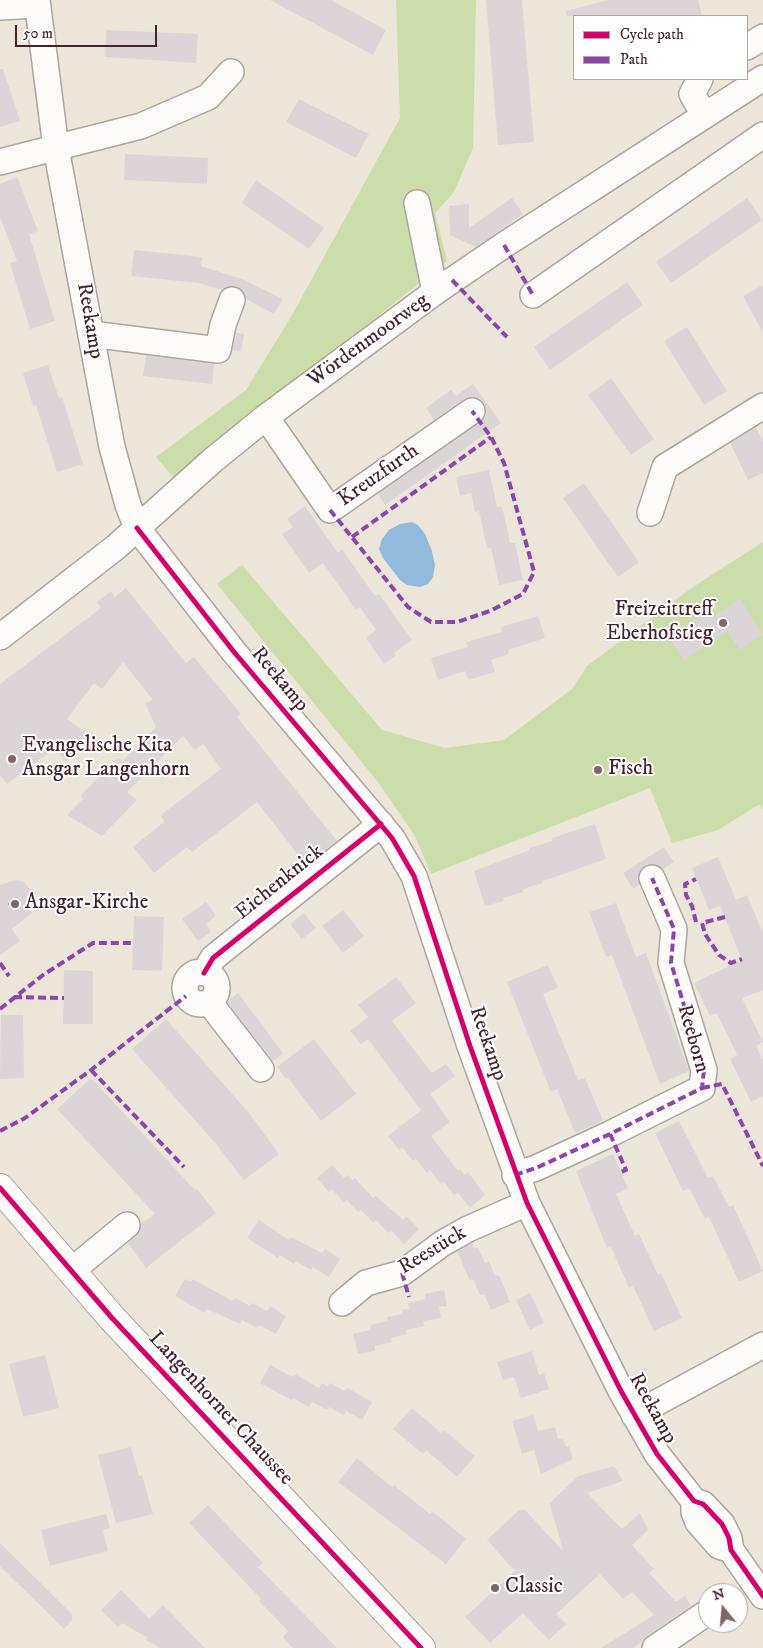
<!DOCTYPE html>
<meta charset="utf-8">
<style>
body{margin:0}
#map{position:relative;width:763px;height:1648px;overflow:hidden;background:#ebe6d9;font-family:"IM FELL DW Pica",serif}
canvas{display:block}
.legend{position:absolute;left:573px;top:15px;width:175px;height:65px;box-sizing:border-box;background:#fff;border:1px solid #b7a5aa;margin:0;padding:6px 9px;list-style:none;font-size:15px;color:#4a1f2b}
.legend li{display:flex;align-items:center;gap:10px;height:25px}
.legend b{width:25px;border:1px solid #b7a5aa}
.north{position:absolute;left:698px;top:1583px;width:50px;height:50px;box-sizing:border-box;background:#fff;border:1px solid #b7a5aa;border-radius:50%;rotate:343deg;font-size:14px;font-weight:700;line-height:20px;text-align:center;color:#4a1f2b}
.north::after{content:'';display:block;margin:auto;width:18px;height:22px;background:#826568;clip-path:polygon(50% 0,100% 100%,50% 72%,0 100%)}
.scale{position:absolute;left:15px;top:25px;width:142px;height:22px;box-sizing:border-box;border:2px solid #4a1f2b;border-top:0;padding-left:6px;font-size:15px;line-height:18px;white-space:nowrap;color:#4a1f2b;-webkit-text-stroke:4px #fff;paint-order:stroke}
</style>
<div id="map">
<canvas width="763" height="1648"></canvas>
<ul class="legend">
<li><b style="height:6px;background:#d6006c"></b>Cycle path</li>
<li><b style="height:6px;background:#8e44ad"></b>Path</li>
</ul>
<div class="north">N</div>
<div class="scale">50 m</div>
</div>
<script>
const context = document.querySelector('canvas').getContext('2d');
context.lineJoin = 'round';
function fillPath(path, color) { context.fillStyle = color; context.fill(path, 'evenodd'); }
const poly = rows => new Path2D(rows.map(r => 'M' + r).join(''));
function trace(path, color, width, dash) { context.strokeStyle = color; context.lineWidth = width; context.lineCap = dash ? 'butt' : 'round'; context.setLineDash(dash || []); context.stroke(path); }
function label(font, color, halo, rows, align = 'center') {
  context.font = font + ' "IM FELL DW Pica",serif'; context.lineWidth = 4; context.setLineDash([]); context.textBaseline = 'middle'; context.strokeStyle = halo; context.fillStyle = color; for (const [text, x, y, turn = 0] of rows) {
    context.save(); context.translate(x, y); context.rotate((+turn || 0) * Math.PI / 180); context.textAlign = isNaN(turn) ? turn : align; if (halo) context.strokeText(text, 0, 0); context.fillText(text, 0, 0); context.restore();
  }
}
fillPath(poly([
 [396,0,476,0,473,148,454,192,435,213,447,261,174,478,156,457,246,390,291,317,400,118],
 [763,542,763,810,760,804,718,830,672,843,650,788,431,874,415,836,378,782,217,584,242,565,382,730,445,748,504,740,572,689,587,666,693,587]
]), '#cbdda8');
fillPath(poly([
 [412,522,418,525,425,534,432,551,435,565,433,577,428,584,420,587,407,585,400,580,383,558,379,549,382,539,389,530,400,524]
]), '#91bbdc');
fillPath(poly([
 [270,0,331,0,386,30,373,55],
 [486,0,522,0,534,142,498,145],
 [609,0,698,0,702,16,567,16,566,11],
 [106,30,198,34,196,63,105,57],
 [0,69,3,69,20,121,0,127],
 [299,99,369,134,356,158,286,122],
 [125,154,208,158,207,184,124,180],
 [17,177,38,231,29,234,55,321,30,329,10,263,17,261,0,217,0,184],
 [256,180,324,228,309,249,242,203],
 [512,198,523,214,476,247,450,235,449,206,469,204,469,228],
 [747,198,762,220,671,283,656,262],
 [134,250,202,257,201,266,242,279,283,299,274,314,246,299,243,291,236,286,229,286,222,290,199,283,131,276],
 [627,282,643,305,550,370,534,347],
 [763,285,763,333,743,296],
 [687,327,727,391,704,405,664,341],
 [236,333,244,334,241,351,233,350],
 [146,355,214,364,212,384,143,376],
 [48,365,59,398,62,397,83,464,57,472,36,405,33,406,23,373],
 [611,378,654,439,631,455,588,395],
 [473,384,501,423,385,505,378,494,485,418,486,410,484,403,479,398,471,397,464,399,434,420,426,408,451,390,456,396],
 [756,427,763,441,763,473,748,480,730,443],
 [489,470,497,507,502,506,510,543,515,543,523,580,499,585,491,548,487,548,479,511,475,512,471,493,460,496,456,477],
 [584,483,639,562,618,577,563,498],
 [305,506,338,553,342,549,375,596,379,594,412,640,394,653,396,655,384,664,366,638,376,630,360,607,356,610,323,563,309,573,282,534,293,527,287,519],
 [126,588,186,663,194,657,208,674,241,714,237,717,337,841,306,865,257,802,192,852,187,847,154,873,133,847,164,822,161,815,221,769,203,744,195,750,183,736,127,792,137,800,102,836,67,815,83,799,80,796,118,758,123,761,156,727,145,703,153,700,123,662,102,689,94,683,67,719,87,734,66,762,55,748,7,784,0,775,0,684,101,608,97,602,111,591,115,597],
 [740,598,763,635,740,650,727,631,684,661,669,638,711,609,715,615],
 [538,616,545,638,508,650,509,654,491,660,495,672,468,680,465,671,438,680,431,658,468,647,466,642,502,632,501,627],
 [595,824,606,859,543,881,543,883,523,889,523,892,503,898,504,901,485,906,474,871,530,850,529,848,552,841,552,838],
 [664,847,674,862,663,869,654,864,646,865,638,876,639,885,633,889,623,873],
 [718,857,736,900,747,895,763,933,763,990,742,998,763,1042,756,1046,763,1060,763,1096,751,1102,730,1059,737,1055,717,1013,710,1016,694,983,742,960,720,906,709,910,692,868],
 [16,880,24,882,33,893,32,901,28,908,32,913,12,929,20,941,0,955,0,885],
 [206,902,216,916,206,924,211,932,198,941,182,919],
 [616,903,636,957,646,953,689,1071,660,1084,612,955,606,957,589,912],
 [343,910,364,936,343,953,322,926],
 [304,913,316,928,302,939,290,924],
 [134,916,164,917,162,971,132,970],
 [548,965,558,988,543,994,578,1080,585,1078,603,1121,575,1133,557,1089,551,1092,507,982],
 [64,970,93,971,93,1024,63,1024],
 [396,977,416,1003,392,1021,432,1073,446,1064,455,1076,430,1094,450,1122,431,1136,458,1171,460,1169,465,1175,468,1172,485,1195,470,1208,458,1193,454,1195,444,1182,441,1184,430,1170,427,1173,416,1159,413,1161,402,1147,399,1150,388,1136,421,1110,368,1039,361,1044,350,1031,368,1017,358,1005],
 [238,993,283,1053,273,1061,227,1002],
 [1,1015,23,1015,24,1078,0,1079],
 [166,1019,250,1114,279,1154,244,1180,216,1144,132,1049],
 [314,1039,356,1094,321,1121,288,1078,286,1079,277,1067],
 [91,1078,195,1190,197,1189,216,1213,146,1268,128,1243,140,1230,141,1224,155,1214,57,1109],
 [679,1121,708,1178,713,1176,729,1207,733,1205,763,1271,739,1282,709,1217,705,1219,689,1188,683,1191,655,1133],
 [613,1154,628,1188,616,1194,635,1236,639,1234,658,1275,661,1273,682,1318,654,1331,633,1286,629,1288,611,1247,607,1248,576,1171],
 [332,1165,344,1178,348,1175,352,1180,355,1178,373,1198,376,1196,403,1220,406,1216,419,1229,404,1244,391,1230,388,1233,376,1220,373,1222,361,1210,358,1212,347,1200,344,1203,332,1189,329,1192,317,1178],
 [259,1220,289,1240,291,1237,322,1253,325,1249,340,1259,329,1277,313,1267,311,1270,296,1261,294,1264,280,1255,278,1258,247,1238],
 [472,1243,474,1248,478,1247,485,1263,489,1261,495,1276,499,1275,510,1302,491,1310,484,1294,480,1295,473,1279,470,1281,457,1251],
 [185,1279,191,1282,192,1279,233,1301,235,1298,250,1306,252,1303,267,1311,270,1306,286,1316,276,1334,259,1325,257,1328,242,1320,240,1324,207,1309,205,1313,175,1296],
 [444,1290,447,1306,439,1307,441,1318,423,1321,424,1326,406,1330,407,1334,391,1338,392,1342,375,1346,375,1351,358,1354,353,1334,371,1330,370,1325,388,1321,387,1317,403,1314,402,1310,409,1309,408,1303,426,1299,425,1294],
 [530,1293,544,1323,530,1330,516,1300],
 [532,1351,539,1375,544,1373,549,1389,521,1398,514,1377,503,1380,497,1362],
 [45,1355,59,1408,23,1417,9,1364],
 [270,1365,293,1377,295,1374,319,1388,322,1383,328,1387,330,1383,345,1391,347,1388,372,1402,362,1420,346,1411,344,1415,329,1407,327,1410,312,1402,309,1407,293,1398,292,1400,260,1383],
 [412,1408,441,1433,444,1430,475,1456,457,1477,426,1450,423,1454,393,1429],
 [533,1415,538,1431,555,1427,558,1439,563,1438,566,1447,569,1446,573,1459,541,1474,534,1450,522,1454,512,1421],
 [131,1447,139,1476,142,1475,153,1514,116,1523,98,1455],
 [357,1458,392,1487,394,1485,430,1514,432,1511,466,1539,446,1564,338,1482],
 [614,1466,623,1481,587,1493,622,1529,640,1513,648,1530,632,1545,654,1569,649,1573,676,1602,685,1596,691,1606,647,1636,634,1648,601,1648,654,1615,632,1592,623,1599,600,1574,556,1614,566,1624,549,1640,523,1613,490,1643,465,1617,515,1571,487,1540,519,1510,525,1510,563,1551,550,1504,548,1505,578,1476],
 [208,1505,263,1563,258,1567,337,1648,293,1648,283,1637,288,1631,259,1601,261,1599,189,1523],
 [106,1514,110,1528,103,1530,108,1551,50,1566,41,1530],
 [0,1543,72,1614,72,1620,64,1629,0,1566],
 [121,1590,149,1619,163,1605,205,1648,160,1648,146,1640,148,1638,122,1623,118,1627,101,1610]
]), '#dcd5d8');
const minor = poly([
 [37,0,56,148,112,447,128,505,137,528,234,652,392,838,414,876,470,1046,527,1203,621,1391,657,1454,694,1501,703,1504,722,1524,729,1538,731,1550,763,1596],
 [0,7,37,5],
 [747,47,763,37],
 [700,79,692,94,704,115],
 [0,162,141,126,208,97,231,72],
 [417,203,435,292],
 [533,295,763,135],
 [91,334,218,350,223,325,232,300],
 [266,417,330,510,472,411],
 [650,513,665,467,763,406],
 [0,637,116,547,213,460,266,417,435,292,504,245,763,78],
 '185 988a16 16 0 1 1 32 0a16 16 0 1 1-32 0Z',
 [204,973,213,958,381,824],
 [209,1002,261,1069],
 [515,1175,536,1168,610,1134,702,1088,704,1070,671,963,674,929,652,878],
 [71,1271,127,1225],
 [342,1303,366,1283,402,1273,443,1243,468,1229,527,1203],
 [634,1415,763,1345],
 [694,1501,694,1512,698,1522,719,1546,731,1550],
 [655,1648,708,1612]
]);
const major = poly([
 [0,1188,112,1318,421,1648]
]);
trace(minor, '#ada59f', 28);
trace(major, '#ada59f', 30);
trace(minor, '#fcfbf9', 25);
trace(major, '#fcfbf9', 28);
trace(poly([
 [504,245,533,295],
 [452,280,507,337],
 [330,510,408,607,431,622,457,622,490,611,523,594,534,572,504,463,491,437,472,411],
 [352,537,491,437],
 [725,917,702,923,705,934,719,955,731,963,742,959],
 [696,922,692,906,686,895,685,884,696,879],
 [0,963,9,976],
 [14,997,64,998],
 [0,1009,43,975,93,943,133,943],
 [91,1070,184,1167],
 [702,1088,722,1084,763,1166],
 [0,1131,25,1118,91,1070,186,996],
 [610,1134,626,1170,621,1172],
 [515,1175,536,1168,610,1134,702,1088,704,1070,671,963,674,929,652,878],
 [402,1273,409,1297]
]), '#8e44ad', 4, [8, 4]);
trace(poly([
 [137,528,234,652,392,838,414,876,470,1046,527,1203,621,1391,657,1454,694,1501,703,1504,722,1524,729,1538,731,1550,763,1596],
 [204,973,213,958,381,824],
 [0,1188,112,1318,421,1648]
]), '#d6006c', 5);
for (const [x, y, r, color] of [
 [723,623,5,"#826568"],
 [12,759,5,"#826568"],
 [598,770,5,"#826568"],
 [15,904,5,"#826568"],
 [495,1588,5,"#826568"]
]) { const dot = new Path2D(); dot.arc(x, y, r, 0, 2 * Math.PI); context.fillStyle = color; context.fill(dot); trace(dot, '#fff', 2); }
label('21px', '#4a1f2b', '#fff', [
 ["Reekamp",89,321,80],
 ["Wördenmoorweg",369,341,-36],
 ["Kreuzfurth",379,476,-35],
 ["Reekamp",279,680,50],
 ["Eichenknick",280,883,-39],
 ["Reeborn",692,1039,74],
 ["Reekamp",487,1044,71],
 ["Reestück",433,1251,-31],
 ["Langenhorner Chaussee",220,1409,47],
 ["Reekamp",652,1409,61]
]);
label('21px', '#4a1f2b', '#fff', [
 ["Freizeittreff",713,611,"right"],
 ["Eberhofstieg",713,635,"right"],
 ["Evangelische Kita",22,747],
 ["Ansgar Langenhorn",22,771],
 ["Fisch",608,770],
 ["Ansgar-Kirche",25,904],
 ["Classic",505,1588]
], 'left');
</script>
